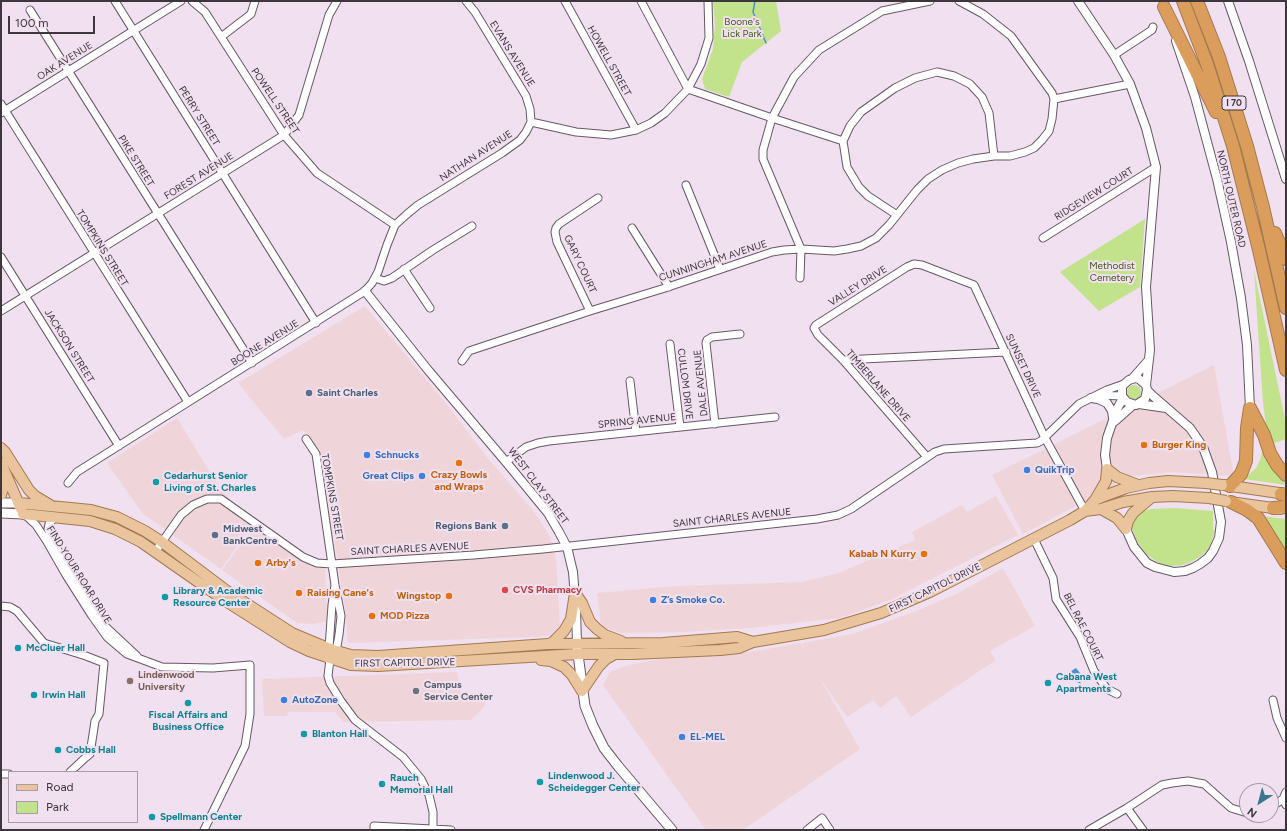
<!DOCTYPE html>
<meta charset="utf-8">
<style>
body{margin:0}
#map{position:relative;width:1287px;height:831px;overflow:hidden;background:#f1e0f0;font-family:Figtree,sans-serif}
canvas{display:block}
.frame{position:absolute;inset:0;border:2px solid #3d363c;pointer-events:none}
.legend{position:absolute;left:8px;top:771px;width:130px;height:52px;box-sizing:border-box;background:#f1e0f0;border:1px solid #a99ca8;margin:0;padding:5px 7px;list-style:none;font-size:12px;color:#3d363c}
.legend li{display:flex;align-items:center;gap:8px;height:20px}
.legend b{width:20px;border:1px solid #a99ca8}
.north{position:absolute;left:1239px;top:783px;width:40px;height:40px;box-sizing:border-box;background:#f1e0f0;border:1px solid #a99ca8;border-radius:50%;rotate:216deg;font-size:11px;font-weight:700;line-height:16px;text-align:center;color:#3d363c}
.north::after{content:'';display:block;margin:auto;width:14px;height:18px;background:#3a768e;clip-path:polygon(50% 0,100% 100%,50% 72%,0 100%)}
.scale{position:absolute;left:8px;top:16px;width:87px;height:18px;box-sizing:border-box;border:2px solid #3d363c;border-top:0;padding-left:5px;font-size:12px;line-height:14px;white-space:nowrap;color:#3d363c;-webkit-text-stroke:3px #f1e0f0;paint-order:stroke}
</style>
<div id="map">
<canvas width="1287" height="831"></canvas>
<div class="frame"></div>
<ul class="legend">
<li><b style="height:5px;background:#e9c49d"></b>Road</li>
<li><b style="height:11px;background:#c2e38b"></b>Park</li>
</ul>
<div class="north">N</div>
<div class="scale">100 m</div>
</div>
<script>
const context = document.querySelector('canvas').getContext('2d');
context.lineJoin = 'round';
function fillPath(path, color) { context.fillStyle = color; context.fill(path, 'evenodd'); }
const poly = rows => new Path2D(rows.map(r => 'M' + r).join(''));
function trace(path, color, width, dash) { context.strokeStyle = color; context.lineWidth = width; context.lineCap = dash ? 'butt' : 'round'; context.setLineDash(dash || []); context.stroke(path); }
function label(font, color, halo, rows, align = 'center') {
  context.font = font + ' Figtree,sans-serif'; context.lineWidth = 4; context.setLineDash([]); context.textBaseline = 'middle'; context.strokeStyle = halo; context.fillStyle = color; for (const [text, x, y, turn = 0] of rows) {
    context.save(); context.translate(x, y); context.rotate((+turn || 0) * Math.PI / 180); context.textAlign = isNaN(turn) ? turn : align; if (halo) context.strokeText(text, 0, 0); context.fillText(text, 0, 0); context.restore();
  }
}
fillPath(poly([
 [365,306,445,402,487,457,536,514,550,537,556,558,560,626,550,635,537,637,348,643,345,608,320,451,303,430,284,439,238,383],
 [1214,365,1234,476,1173,472,1132,476,1023,534,992,475],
 [177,418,217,484,252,525,221,569,142,513,107,463],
 [996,496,1018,535,890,600,840,618,750,628,682,632,621,633,601,626,597,593,678,586,802,582,839,573,915,540,912,532,962,505,967,512],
 [255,526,312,565,325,567,327,622,313,624,297,623,222,570],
 [1003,568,1035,626,990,651,996,660,911,717,896,696,880,708,873,700,847,717,819,677,860,749,743,830,706,830,603,685,610,672,629,665,681,655,750,652,801,643,807,654,802,643,852,634,889,621,919,610,956,594],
 [457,672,461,695,483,696,487,699,484,707,471,720,343,722,335,712,288,712,287,716,264,716,262,679]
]), '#efd5d9');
fillPath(poly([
 [713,1,776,1,781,31,742,62,729,97,705,89,702,79,713,49,715,26],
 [1145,219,1140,287,1099,311,1060,272],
 [1254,270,1286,424,1286,439,1271,444,1267,432,1263,403],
 '1127 392a7 7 0 1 1 14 0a7 7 0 1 1-14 0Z',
 [1262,451,1271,467,1286,485,1244,479,1256,468,1260,460],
 [1175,508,1213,511,1213,530,1215,530,1210,547,1201,556,1189,563,1182,565,1170,566,1157,562,1145,553,1136,540,1132,528,1135,518,1141,512,1151,509],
 [1262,516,1286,519,1286,557]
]), '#c2e38b');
fillPath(poly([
 [1076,668,1080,673,1083,679,1080,681,1081,684,1075,681,1075,677,1069,677,1068,673]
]), '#4c8fd3');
trace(poly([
 [755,1,753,12,766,43]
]), '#4c8fd3', 1.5);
const minor = poly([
 [115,1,316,323],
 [192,1,205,12,284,135,317,173,395,225],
 [565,1,636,130],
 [641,1,688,89],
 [959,1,983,14,1011,36,1052,93,1054,99],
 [30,10,252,363],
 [221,37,251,14,255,1],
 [1114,55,1152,30,1153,27],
 [688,89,772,118,843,141],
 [1,104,188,402],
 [1,113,181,1],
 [531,122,576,132,611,135,636,130,651,123,665,113,688,89,701,64,709,38,708,1],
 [686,185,720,269],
 [897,215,868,196,859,187,847,167,843,141,850,126,861,112,895,88,915,78,937,72,954,76,970,84,982,97,989,113,994,156],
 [632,228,669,287],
 [1043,238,1156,167],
 [1,257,119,446],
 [404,269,430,308],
 [375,278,384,281,392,278,433,250,472,226],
 [800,278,801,249,763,159,763,150,772,118,794,77,819,50,882,11,930,1],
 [1,311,284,135,299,115,329,15,337,1],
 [590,311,557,242,555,232,556,228,559,224,598,198],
 [670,344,680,427],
 [843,360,1006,352],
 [462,361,469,351,590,311,665,288,772,252,784,250,801,249,834,251,847,249,861,246,876,238,889,225,917,190,928,179,942,170,958,163,973,159,994,156,1010,156,1025,152,1034,148,1042,140,1049,131,1052,119,1054,99,1130,84],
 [630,381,636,432],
 [1097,395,1122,396],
 [715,424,706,343,707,340,712,337,740,334],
 [306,439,316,454,335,585,341,616,339,635,336,651,333,654],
 [927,457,843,360,818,335,814,328,816,325,907,267,914,264,922,265,974,285,1045,438,1085,511],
 [506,462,526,447,538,443,549,441,775,417],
 [68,483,77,472,365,291,372,283,378,272,387,245,395,225,406,215,418,205,502,153,520,140,526,132,531,122,530,109,526,96,475,12,466,1],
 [24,514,36,525,46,540,66,575,92,616,107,637,127,654,162,667,213,668,250,665,250,714,245,746,204,830],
 [55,517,49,524,48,529,56,547,106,627,137,656],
 [1034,539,1053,578,1056,599,1080,637,1094,671,1107,689,1117,694],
 [155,552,181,515,193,505,207,499,221,499,303,557,317,563,332,564,474,555,543,549,817,519,838,515,851,509,935,452,944,449,1037,443,1041,441,1079,404,1107,390,1124,384],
 [335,585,332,605,329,648,330,659,328,676,330,683,341,701,355,720,403,757,421,779,429,795,433,812,433,830],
 [1,606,10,607,17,611,44,643,86,656,104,663,99,714,95,721,90,754,85,758,70,772],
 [1273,700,1277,718,1286,738],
 [1,774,9,774],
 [1286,792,1283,799,1286,805],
 [1271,807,1283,799],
 [1127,808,1143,830],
 [374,830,374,826,451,830],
 [807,830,822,818,830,830],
 [1089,830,1127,808,1162,785,1172,783,1188,781,1204,784,1231,808,1244,812,1247,812]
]);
const tertiary = poly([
 [1078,1,1114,55,1130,84,1146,128,1156,167,1146,287,1150,350,1146,385,1147,390,1153,396,1190,428,1203,447,1212,472,1221,522,1219,538,1213,551,1208,558,1200,564,1193,568,1185,571,1174,572,1155,567,1147,563,1134,547,1126,529],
 [1228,1,1249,61,1286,179],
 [1176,41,1195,97,1217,179,1231,242,1241,298,1247,345,1250,408],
 [365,291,428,370,506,462,548,513,559,532,567,547,573,572,575,598],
 [1132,379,1148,361],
 [1146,385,1139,379,1135,378,1129,380,1122,386,1122,396,1127,402,1136,405,1145,399,1147,390],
 [1091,398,1098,399,1107,403,1112,411,1113,418],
 [1139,404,1166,408],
 [1115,421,1133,405],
 [1107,469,1105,455,1107,438,1117,409,1123,398],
 [576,610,577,643]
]);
const secondary = poly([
 [1,503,19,503],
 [1,513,23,514],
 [577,647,585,706,593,726,604,748,618,766,672,830]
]);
const primary = poly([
 [1,448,5,452,29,490,35,496,50,505],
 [1,463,21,509],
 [1107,469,1117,477,1138,485],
 [1224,485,1286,494],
 [1,495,5,482,3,473],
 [1095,500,1106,481,1107,469],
 [19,503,91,510,117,517,145,531,162,542,227,591,292,633,333,650,351,655,378,656,548,644,663,643,737,637,753,642],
 [1237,503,1280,509],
 [1101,509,1117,518,1126,529],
 [1085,511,1101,509,1123,502,1152,497,1173,496,1209,498],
 [23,514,90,521,115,529,141,542,224,600,290,642,309,651,351,665,378,666,578,654,632,654,720,650,739,648,753,642,824,630,881,613,930,592,1070,520,1085,511,1095,500,1107,495,1126,488,1149,483,1168,481,1206,483],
 [1126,529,1128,521,1133,513,1152,497],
 [575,593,582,603,590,622,597,629,605,635,621,641],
 [549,644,553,642,564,631,571,619,575,593],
 [541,660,551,661,564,667,572,675,582,691,599,666,606,659,615,654]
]);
const motorway = poly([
 [1183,1,1207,64,1233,146,1259,250,1286,370],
 [1197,1,1219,57,1247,146,1263,207,1286,308],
 [1164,7,1216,112],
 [1275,233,1286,259],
 [1250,408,1264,435,1270,453,1277,465,1286,475],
 [1230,486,1241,474,1246,461,1247,428,1250,408],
 [1281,494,1286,495],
 [1231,502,1247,510,1258,518,1286,563],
 [1273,508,1286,507]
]);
trace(minor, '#675966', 9);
trace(tertiary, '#675966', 10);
trace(secondary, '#675966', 11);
trace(primary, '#a47951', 12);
trace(motorway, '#a47951', 14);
trace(minor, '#fff', 7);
trace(tertiary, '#fff', 8);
trace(secondary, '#fff', 9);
trace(primary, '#e9c49d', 10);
trace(motorway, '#db9d5c', 12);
const primaryBridge = poly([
 [1206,483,1222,485],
 [1209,498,1226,501]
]);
trace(primaryBridge, '#a47951', 12, []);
trace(primaryBridge, '#e9c49d', 10);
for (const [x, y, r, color] of [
 [309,393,4,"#5c6f8a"],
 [1144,445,4,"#e8710a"],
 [367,455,4,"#3f7fe0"],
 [459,463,4,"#e8710a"],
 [1027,470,4,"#3f7fe0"],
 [422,476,4,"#3f7fe0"],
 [156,482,4,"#0f9aa8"],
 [505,526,4,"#5c6f8a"],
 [215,535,4,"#5c6f8a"],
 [924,554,4,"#e8710a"],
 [258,563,4,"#e8710a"],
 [505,590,4,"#e0444e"],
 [299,593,4,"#e8710a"],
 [449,596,4,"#e8710a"],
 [165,597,4,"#0f9aa8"],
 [653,600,4,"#3f7fe0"],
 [372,616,4,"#e8710a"],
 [18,648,4,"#0f9aa8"],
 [130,681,4,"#8d6e63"],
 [1048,683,4,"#0f9aa8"],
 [416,691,4,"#6b7280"],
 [34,695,4,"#0f9aa8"],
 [284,700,4,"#3f7fe0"],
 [188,703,4,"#0f9aa8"],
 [304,734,4,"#0f9aa8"],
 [682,737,4,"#3f7fe0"],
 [58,750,4,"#0f9aa8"],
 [540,782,4,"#0f9aa8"],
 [382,784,4,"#0f9aa8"],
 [152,817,4,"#0f9aa8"]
]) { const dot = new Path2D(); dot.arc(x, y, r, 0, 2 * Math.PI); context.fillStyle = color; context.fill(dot); trace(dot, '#f1e0f0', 1.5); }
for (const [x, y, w] of [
 [1234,103,24]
]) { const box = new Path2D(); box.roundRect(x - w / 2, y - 7, w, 14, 3); context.fillStyle = '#f1e0f0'; context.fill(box); trace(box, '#3d363c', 1); }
label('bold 9px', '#3d363c', null, [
 ["I 70",1234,103]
]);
label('10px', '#455a1b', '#f1e0f0', [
 ["Boone's",742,22],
 ["Lick Park",742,34],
 ["Methodist",1112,266],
 ["Cemetery",1112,278]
]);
label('10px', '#3d363c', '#f1e0f0', [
 ["EVANS AVENUE",512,54,58],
 ["OAK AVENUE",65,61,-32],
 ["HOWELL STREET",609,61,61],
 ["POWELL STREET",275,101,56],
 ["PERRY STREET",199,116,58],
 ["NATHAN AVENUE",476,156,-33],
 ["PIKE STREET",136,161,58],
 ["FOREST AVENUE",199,176,-32],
 ["RIDGEVIEW COURT",1094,194,-32],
 ["NORTH OUTER ROAD",1231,199,77],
 ["TOMPKINS STREET",102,248,58],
 ["CUNNINGHAM AVENUE",713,261,-18],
 ["GARY COURT",580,264,65],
 ["VALLEY DRIVE",858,286,-32],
 ["BOONE AVENUE",265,343,-32],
 ["JACKSON STREET",69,346,58],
 ["SUNSET DRIVE",1023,366,65],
 ["DALE AVENUE",701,383,-96],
 ["CULLOM DRIVE",685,384,83],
 ["TIMBERLANE DRIVE",878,386,49],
 ["SPRING AVENUE",637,421,-6],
 ["WEST CLAY STREET",538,486,53],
 ["TOMPKINS STREET",332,497,80],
 ["SAINT CHARLES AVENUE",732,518,-6],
 ["SAINT CHARLES AVENUE",410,549,-3],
 ["FIND YOUR ROAR DRIVE",79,575,58],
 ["FIRST CAPITOL DRIVE",935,588,-26],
 ["BEL RAE COURT",1083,627,63],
 ["FIRST CAPITOL DRIVE",405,663,-1]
]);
label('bold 10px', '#4e5e75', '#f1e0f0', [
 ["Saint Charles",317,393],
 ["Regions Bank",497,526,"right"],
 ["Midwest",223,529],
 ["BankCentre",223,541]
], 'left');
label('bold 10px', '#c56008', '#f1e0f0', [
 ["Burger King",1152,445],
 ["Crazy Bowls",459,475,"center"],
 ["and Wraps",459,487,"center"],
 ["Kabab N Kurry",916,554,"right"],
 ["Arby's",266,563],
 ["Raising Cane's",307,593],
 ["Wingstop",441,596,"right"],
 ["MOD Pizza",380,616]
], 'left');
label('bold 10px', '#366cbe', '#f1e0f0', [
 ["Schnucks",375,455],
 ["QuikTrip",1035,470],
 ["Great Clips",414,476,"right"],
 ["Z’s Smoke Co.",661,600],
 ["AutoZone",292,700],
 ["EL-MEL",690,737]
], 'left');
label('bold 10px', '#0d838f', '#f1e0f0', [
 ["Cedarhurst Senior",164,476],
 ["Living of St. Charles",164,488],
 ["Library & Academic",173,591],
 ["Resource Center",173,603],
 ["McCluer Hall",26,648],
 ["Cabana West",1056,677],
 ["Apartments",1056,689],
 ["Irwin Hall",42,695],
 ["Fiscal Affairs and",188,715,"center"],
 ["Business Office",188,727,"center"],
 ["Blanton Hall",312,734],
 ["Cobbs Hall",66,750],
 ["Lindenwood J.",548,776],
 ["Scheidegger Center",548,788],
 ["Rauch",390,778],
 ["Memorial Hall",390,790],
 ["Spellmann Center",160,817]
], 'left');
label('bold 10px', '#be3a42', '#f1e0f0', [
 ["CVS Pharmacy",513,590]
], 'left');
label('bold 10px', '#785e54', '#f1e0f0', [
 ["Lindenwood",138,675],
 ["University",138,687]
], 'left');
label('bold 10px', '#5b616d', '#f1e0f0', [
 ["Campus",424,685],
 ["Service Center",424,697]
], 'left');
</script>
